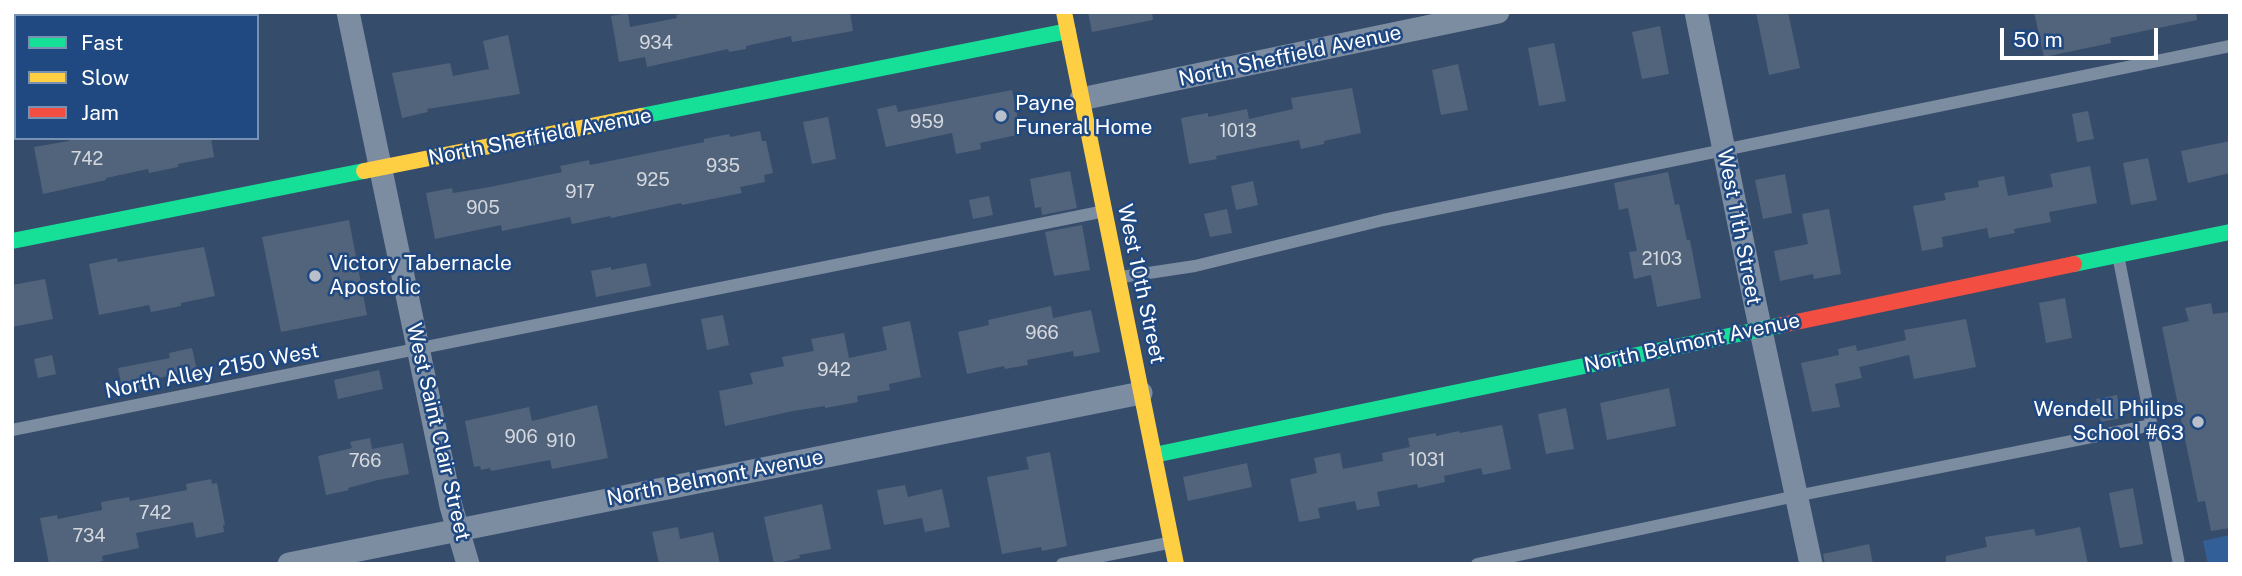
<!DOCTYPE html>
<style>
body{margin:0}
#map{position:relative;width:2242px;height:576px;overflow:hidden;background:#364c6b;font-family:"Public Sans",sans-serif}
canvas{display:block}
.frame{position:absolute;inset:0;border:14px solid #fff;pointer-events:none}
.legend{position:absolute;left:14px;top:14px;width:245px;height:126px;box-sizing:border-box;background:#204881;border:2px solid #7991b3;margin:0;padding:9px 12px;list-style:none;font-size:21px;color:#fff}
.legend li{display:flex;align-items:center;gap:14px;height:35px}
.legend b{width:35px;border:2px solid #7991b3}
.scale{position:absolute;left:2000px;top:28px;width:158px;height:32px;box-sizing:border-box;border:4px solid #fff;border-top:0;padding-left:9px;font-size:21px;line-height:24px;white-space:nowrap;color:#fff;-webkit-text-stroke:5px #204881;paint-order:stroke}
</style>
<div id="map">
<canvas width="2242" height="576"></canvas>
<div class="frame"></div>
<ul class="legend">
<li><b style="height:9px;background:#16e098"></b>Fast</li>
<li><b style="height:9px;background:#ffcf43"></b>Slow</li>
<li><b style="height:9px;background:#f24e42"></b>Jam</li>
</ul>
<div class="scale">50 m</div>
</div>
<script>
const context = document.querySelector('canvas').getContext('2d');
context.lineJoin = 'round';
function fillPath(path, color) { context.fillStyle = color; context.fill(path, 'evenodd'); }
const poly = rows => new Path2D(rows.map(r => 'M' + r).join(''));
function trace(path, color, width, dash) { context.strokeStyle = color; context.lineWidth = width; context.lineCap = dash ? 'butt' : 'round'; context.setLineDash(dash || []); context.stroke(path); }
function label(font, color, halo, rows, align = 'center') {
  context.font = font + ' "Public Sans",sans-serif'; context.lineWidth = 5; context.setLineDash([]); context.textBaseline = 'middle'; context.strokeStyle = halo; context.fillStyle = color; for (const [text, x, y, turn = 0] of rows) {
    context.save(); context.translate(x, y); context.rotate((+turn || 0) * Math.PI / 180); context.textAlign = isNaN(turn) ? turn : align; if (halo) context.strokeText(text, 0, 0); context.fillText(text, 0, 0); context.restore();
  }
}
fillPath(poly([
 [2230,535,2230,564,2208,564,2203,541]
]), '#335f98');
fillPath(poly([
 [691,12,850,12,853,31,792,42,791,36,746,46,746,49,729,52,728,49,647,67,645,57,619,62,611,16,628,13,630,27,677,18,676,15],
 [1088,12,1152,12,1153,20,1092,32],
 [1756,12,1788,12,1800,68,1769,75],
 [2034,12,2196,12,2197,20,2110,38,2111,43,2044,57],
 [1660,26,1669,74,1642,79,1632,32],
 [508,35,520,94,427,109,428,112,402,118,392,73,450,63,453,76,489,69,483,41],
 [1554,43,1566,101,1539,106,1528,48],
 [1458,64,1468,110,1441,115,1432,70],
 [1352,88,1361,133,1324,141,1324,144,1301,149,1299,140,1216,156,1217,159,1189,164,1181,118,1208,113,1208,117,1247,109,1249,119,1293,109,1291,98],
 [1012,90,1021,134,980,143,981,149,956,154,952,133,886,147,877,109,896,105,898,112],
 [2088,111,2094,139,2077,142,2072,114],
 [828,117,836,159,812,164,803,122],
 [760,131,762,141,766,141,773,173,764,175,765,182,740,187,742,193,682,205,681,203,611,218,610,216,572,224,570,217,502,231,501,225,435,239,426,193,452,188,453,193,490,187,562,172,560,166,589,160,590,165,704,142,704,139,729,134,730,137],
 [68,138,211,138,214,157,178,164,178,167,149,173,148,169,106,178,106,180,43,194,34,147,69,141],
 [2230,141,2230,173,2188,183,2181,151],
 [2148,158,2157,200,2131,205,2123,163],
 [2090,166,2097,203,2049,212,2051,222,2014,229,2015,233,1989,238,1987,228,1942,237,1943,247,1922,251,1913,206,1946,200,1944,193,1979,187,1978,181,2004,176,2008,196,2053,187,2050,174],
 [1070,171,1077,208,1042,215,1041,207,1035,208,1030,179],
 [1668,172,1675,205,1679,204,1687,240,1690,240,1701,298,1657,307,1651,275,1634,279,1629,252,1637,251,1628,208,1619,210,1614,183],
 [1785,174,1792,213,1763,219,1755,180],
 [1253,181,1258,205,1236,210,1231,186],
 [989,196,993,215,973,219,969,200],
 [1227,209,1232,233,1210,237,1204,214],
 [1829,209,1841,274,1814,279,1813,274,1780,281,1774,251,1808,244,1802,214],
 [349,220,367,315,281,332,262,237],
 [1082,225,1090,270,1054,276,1045,232],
 [204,247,215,296,181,303,181,306,151,312,149,305,99,315,89,264,117,258,118,262],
 [646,263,651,286,596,297,591,271,611,267,611,270],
 [45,279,53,319,12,327,12,285],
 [2065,298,2072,338,2046,343,2039,303],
 [2211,303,2213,314,2230,312,2230,528,2211,531,2205,501,2198,502,2162,327,2189,321,2185,308],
 [1051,306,1053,318,1091,310,1100,352,1074,357,1073,351,1027,360,1028,365,1005,369,1004,366,967,374,958,332,989,325,988,320],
 [723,315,729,345,707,350,701,319],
 [1966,319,1976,367,1914,379,1909,355,1859,367,1862,378,1835,384,1840,407,1812,412,1801,363,1839,355,1838,349,1856,345,1857,351,1906,340,1904,330],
 [910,321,921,377,889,384,890,390,857,396,858,402,825,408,825,406,793,411,725,426,719,391,753,384,750,373,784,366,782,357,814,351,811,339,844,333,849,358,887,350,882,327],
 [192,348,197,370,145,381,147,388,123,393,118,368,170,358,169,353],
 [52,355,56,374,38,378,34,359],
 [379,370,383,389,338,399,334,380],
 [1669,388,1676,426,1607,440,1600,403],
 [2117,395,2121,418,2101,422,2096,399],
 [597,405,608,458,552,469,550,460,491,471,490,468,481,470,480,466,474,467,465,421,529,407,532,421],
 [1566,408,1574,449,1546,454,1538,414],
 [1502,425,1511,469,1483,475,1481,468,1444,476,1445,482,1418,488,1417,484,1377,492,1380,506,1357,510,1355,501,1318,508,1320,518,1299,522,1290,479,1317,473,1314,458,1340,453,1343,469,1383,461,1382,453,1410,447,1408,438,1436,433,1436,436,1459,431,1460,433],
 [370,438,372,449,403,443,409,474,378,480,348,488,349,490,326,495,318,456,352,448,350,442],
 [1050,452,1067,546,1042,551,1041,547,1002,554,987,477,1029,469,1026,457],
 [1247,463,1252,487,1188,501,1183,477],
 [211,479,212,484,217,483,225,525,223,525,224,532,196,538,193,522,136,533,139,548,102,556,103,561,91,564,49,564,40,518,57,515,58,519,102,510,101,502,129,497,130,501,187,490,186,484],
 [905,485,908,497,942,489,950,527,925,532,922,518,884,525,877,490],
 [2133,488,2143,544,2120,548,2109,493],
 [822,504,831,549,799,555,800,558,774,564,764,517],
 [678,527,680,539,713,532,720,564,659,564,652,532],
 [2080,527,2088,564,1946,564,1946,556,1987,547,1985,537,2034,529,2036,536],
 [1869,544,1873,564,1825,564,1823,554]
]), '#52647c');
trace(poly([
 [206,16,223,12],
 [12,53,16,53],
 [2118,255,2179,564],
 [1122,277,1195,266,1383,220,2230,46],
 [12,430,1100,212],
 [1062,564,1168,543],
 [1477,564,1796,496,2152,425]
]), '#7c8ca1', 12);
trace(poly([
 [348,12,451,506,468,564],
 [1696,12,1755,303,1811,564],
 [1081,99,1498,12],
 [289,564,1141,393]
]), '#7c8ca1', 23);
trace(poly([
 [641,116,1068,31],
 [12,241,364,171],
 [2074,264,2230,232],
 [1154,455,1782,325]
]), '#16e098', 16);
trace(poly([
 [1064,12,1176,564],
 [364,171,641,116]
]), '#ffcf43', 16);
trace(poly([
 [1782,325,2074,264]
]), '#f24e42', 16);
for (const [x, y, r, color] of [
 [1001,116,7,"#b9c0cb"],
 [315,276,7,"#b9c0cb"],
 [2198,422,7,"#b9c0cb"]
]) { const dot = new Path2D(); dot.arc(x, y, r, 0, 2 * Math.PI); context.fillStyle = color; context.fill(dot); trace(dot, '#204881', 2.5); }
label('18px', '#d4d8de', null, [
 ["934",656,43],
 ["959",927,122],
 ["1013",1238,131],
 ["742",87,159],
 ["935",723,166],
 ["925",653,180],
 ["917",580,192],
 ["905",483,208],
 ["2103",1662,259],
 ["966",1042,333],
 ["942",834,370],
 ["906",521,437],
 ["910",561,441],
 ["1031",1427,460],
 ["766",365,461],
 ["742",155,513],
 ["734",89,536]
]);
label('21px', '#fff', '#204881', [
 ["North Sheffield Avenue",1290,56,-12],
 ["North Sheffield Avenue",540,137,-11],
 ["West 11th Street",1739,227,79],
 ["West 10th Street",1141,284,78],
 ["North Belmont Avenue",1692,343,-12],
 ["North Alley 2150 West",212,371,-11],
 ["West Saint Clair Street",438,432,77],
 ["North Belmont Avenue",715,478,-11]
]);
label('21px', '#fff', '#204881', [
 ["Payne",1015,104],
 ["Funeral Home",1015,128],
 ["Victory Tabernacle",329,264],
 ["Apostolic",329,288],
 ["Wendell Philips",2184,410,"right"],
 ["School #63",2184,434,"right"]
], 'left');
</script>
